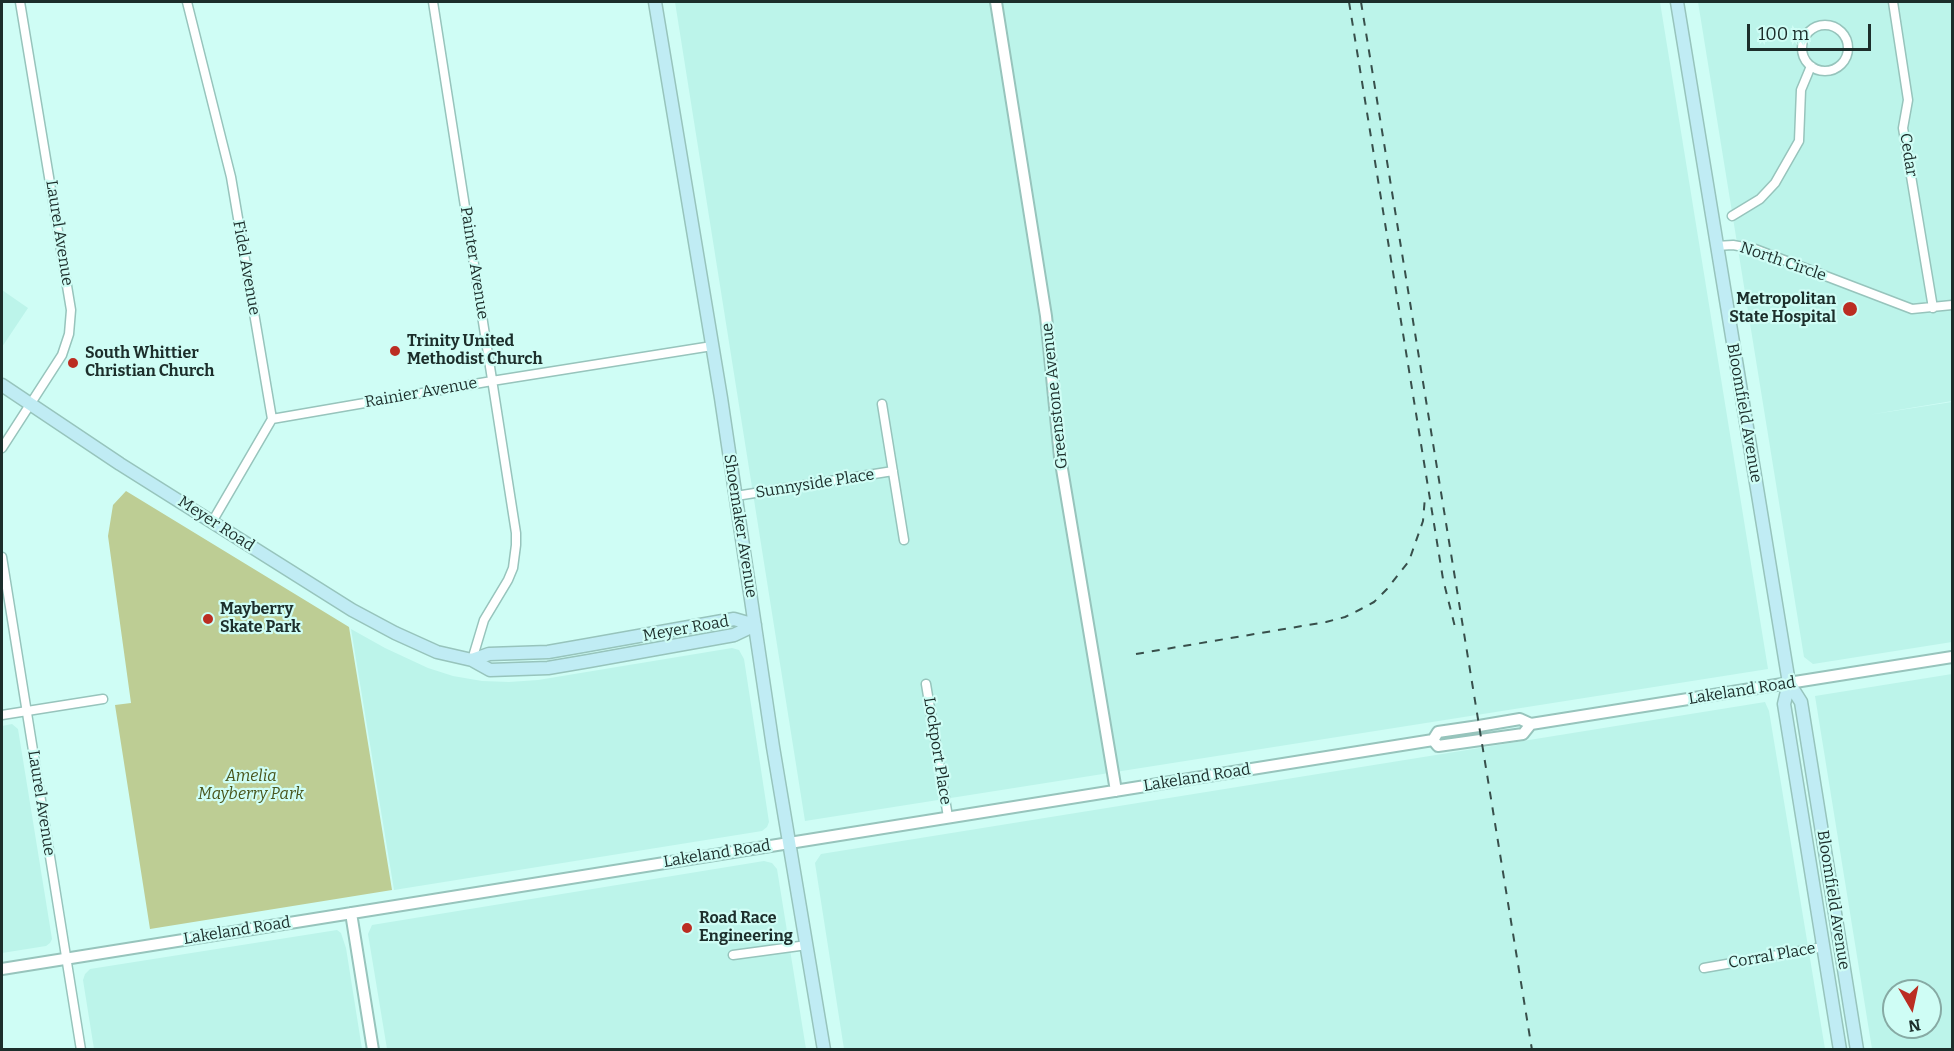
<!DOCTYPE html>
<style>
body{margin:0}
#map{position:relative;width:1954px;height:1051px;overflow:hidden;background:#cffdf5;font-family:Bitter,serif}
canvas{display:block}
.frame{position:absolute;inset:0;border:3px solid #1c2e2b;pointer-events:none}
.north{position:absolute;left:1882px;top:979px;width:60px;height:60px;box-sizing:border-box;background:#cffdf5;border:2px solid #87aaa4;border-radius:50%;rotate:171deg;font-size:16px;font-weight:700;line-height:24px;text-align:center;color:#1c2e2b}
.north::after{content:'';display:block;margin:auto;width:21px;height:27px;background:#bb2d22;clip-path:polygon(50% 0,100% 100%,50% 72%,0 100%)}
.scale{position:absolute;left:1747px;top:24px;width:124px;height:27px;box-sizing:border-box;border:3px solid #1c2e2b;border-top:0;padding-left:8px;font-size:18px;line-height:21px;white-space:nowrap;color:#1c2e2b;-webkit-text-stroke:4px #cffdf5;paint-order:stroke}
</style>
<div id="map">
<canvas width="1954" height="1051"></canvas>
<div class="frame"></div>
<div class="north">N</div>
<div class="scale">100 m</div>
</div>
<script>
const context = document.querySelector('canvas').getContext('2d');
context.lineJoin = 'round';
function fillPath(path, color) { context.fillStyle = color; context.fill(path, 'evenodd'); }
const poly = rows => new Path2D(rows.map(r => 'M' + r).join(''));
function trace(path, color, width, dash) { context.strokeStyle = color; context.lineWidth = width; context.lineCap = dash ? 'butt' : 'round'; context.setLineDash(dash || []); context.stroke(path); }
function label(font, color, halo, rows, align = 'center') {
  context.font = font + ' Bitter,serif'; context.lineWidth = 4.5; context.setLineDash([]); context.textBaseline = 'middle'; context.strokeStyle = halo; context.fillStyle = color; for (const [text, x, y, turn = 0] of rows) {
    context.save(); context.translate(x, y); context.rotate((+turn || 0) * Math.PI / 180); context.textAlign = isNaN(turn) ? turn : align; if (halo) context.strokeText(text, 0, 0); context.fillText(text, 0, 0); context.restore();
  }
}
fillPath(poly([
 [675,2,1660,2,1768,669,805,821],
 [1698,2,1952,2,1952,401,1868,415,1952,402,1952,642,1813,664,1804,657],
 [2,290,28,308,2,347],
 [351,629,385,648,428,668,453,676,482,681,509,682,538,680,732,648,739,650,744,659,769,822,767,827,762,831,394,890],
 [1952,674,1952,1049,1872,1049,1815,696],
 [1894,991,1930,991,1930,1027,1894,1027],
 [1765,702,1769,711,1825,1049,844,1049,815,863,821,854],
 [12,724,18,729,52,939,50,943,46,946,2,953,2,726],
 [764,861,772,863,777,869,806,1049,387,1049,368,934,372,925],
 [337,930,341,933,346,948,362,1049,94,1049,83,980,85,974,90,969]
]), '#bcf4ea');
fillPath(poly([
 [126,491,349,627,392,890,150,929,115,705,131,703,108,536,113,505]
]), '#bdcd94');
const minor = poly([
 [187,2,231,177,272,419,212,522],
 [433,2,516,533,516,545,513,568,508,580,484,620,472,660],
 [1893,2,1908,100,1903,128,1933,308],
 '1802 48a23 23 0 1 1 46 0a23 23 0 1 1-46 0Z',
 [1732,216,1760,199,1775,183,1799,141,1801,90,1811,66],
 [1716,246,1733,245,1755,249,1912,309,1952,305],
 [882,404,904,540],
 [272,419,492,381,712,346],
 [2,448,62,355,69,334,71,310,20,2],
 [736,496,893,471],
 [2,557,81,1050],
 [926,684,948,817],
 [2,715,103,699],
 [733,955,807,945],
 [1704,968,1823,947]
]);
const tertiary = poly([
 [996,2,1046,316,1060,457,1116,791],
 [1433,740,1438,746,1523,734,1531,724],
 [351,913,373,1050],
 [2,969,1433,740,1438,732,1479,726,1520,719,1531,724,1952,657]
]);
const secondary = poly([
 [655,2,721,398,773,747,824,1050],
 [1677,2,1789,683,1784,704,1840,1050],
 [2,385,120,464,352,610,395,633,437,652,472,660,490,670,548,668,589,661,734,635,755,625],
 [472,660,489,654,548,652,588,645,734,619,755,625],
 [1789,683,1801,702,1857,1050]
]);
trace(minor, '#97c4bc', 11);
trace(tertiary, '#97c4bc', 14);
trace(secondary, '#97c4bc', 15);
trace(minor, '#fff', 8);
trace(tertiary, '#fff', 10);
trace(secondary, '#c0ecf4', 12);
trace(poly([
 [1349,2,1443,579,1456,631],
 [1361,2,1532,1050],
 [1136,654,1326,622,1345,617,1361,609,1374,602,1387,589,1409,561,1423,521,1425,497]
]), '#384f4b', 2, [8, 8]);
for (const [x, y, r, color] of [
 [1850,309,8,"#bb2d22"],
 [395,351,6,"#bb2d22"],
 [73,363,6,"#bb2d22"],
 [208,619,6,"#bb2d22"],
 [687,928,6,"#bb2d22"]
]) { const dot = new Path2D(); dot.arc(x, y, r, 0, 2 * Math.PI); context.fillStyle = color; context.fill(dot); trace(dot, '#cffdf5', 2); }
label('16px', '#1c2e2b', '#cffdf5', [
 ["Cedar",1908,155,81],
 ["Laurel Avenue",59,233,81],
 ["North Circle",1783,262,19],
 ["Painter Avenue",474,263,81],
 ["Fidel Avenue",246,268,80],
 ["Rainier Avenue",421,393,-10],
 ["Greenstone Avenue",1055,396,-96],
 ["Bloomfield Avenue",1744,413,80],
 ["Sunnyside Place",815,484,-9],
 ["Meyer Road",216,524,33],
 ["Shoemaker Avenue",740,526,81],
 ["Meyer Road",686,629,-10],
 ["Lakeland Road",1742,691,-9],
 ["Lockport Place",937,751,81],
 ["Lakeland Road",1197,778,-9],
 ["Laurel Avenue",41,803,81],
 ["Lakeland Road",717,854,-9],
 ["Bloomfield Avenue",1833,900,81],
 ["Lakeland Road",237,931,-9],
 ["Corral Place",1772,956,-10]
]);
label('bold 16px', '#1c2e2b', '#cffdf5', [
 ["Metropolitan",1836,300,"right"],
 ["State Hospital",1836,318,"right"],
 ["Trinity United",407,342],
 ["Methodist Church",407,360],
 ["South Whittier",85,354],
 ["Christian Church",85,372],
 ["Mayberry",220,610],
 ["Skate Park",220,628],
 ["Road Race",699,919],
 ["Engineering",699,937]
], 'left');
label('italic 16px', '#48551c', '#cffdf5', [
 ["Amelia",251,777],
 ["Mayberry Park",251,795]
]);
</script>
